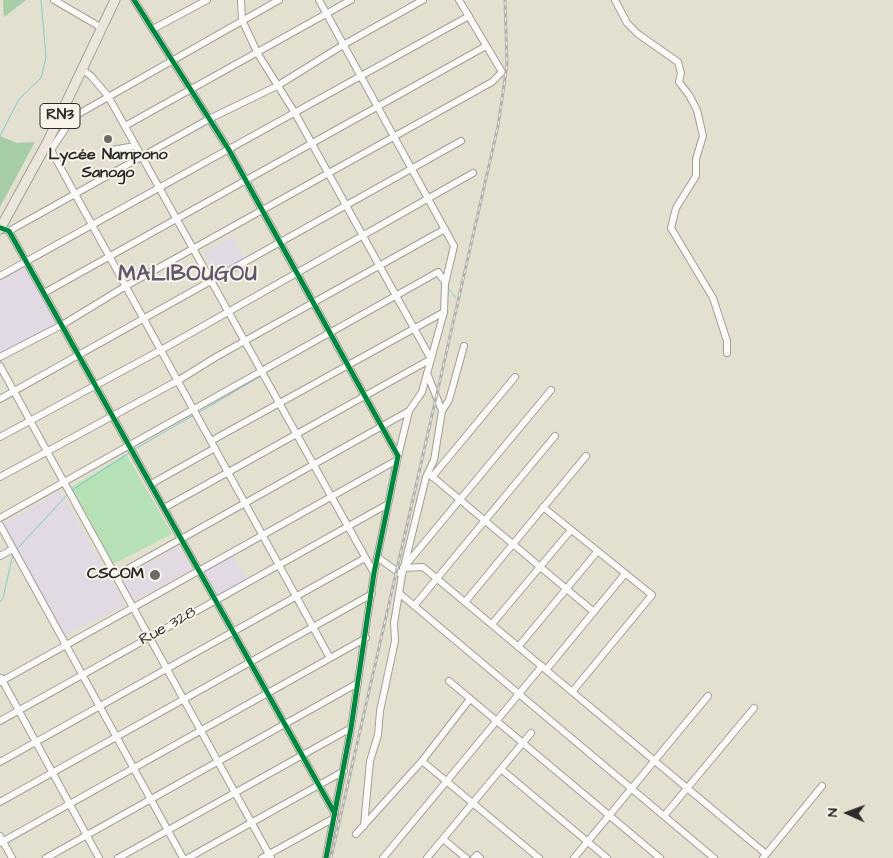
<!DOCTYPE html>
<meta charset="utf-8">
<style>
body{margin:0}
#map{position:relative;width:893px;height:858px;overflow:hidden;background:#e3e0d0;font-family:"Architects Daughter",sans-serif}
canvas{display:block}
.north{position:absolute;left:823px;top:788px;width:50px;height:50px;-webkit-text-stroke:4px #f7f3e8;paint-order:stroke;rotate:272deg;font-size:14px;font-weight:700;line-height:20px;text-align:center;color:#2b2b2b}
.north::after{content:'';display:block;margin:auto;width:18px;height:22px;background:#2b2b2b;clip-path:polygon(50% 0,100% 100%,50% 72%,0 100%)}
</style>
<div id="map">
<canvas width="893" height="858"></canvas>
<div class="north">N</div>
</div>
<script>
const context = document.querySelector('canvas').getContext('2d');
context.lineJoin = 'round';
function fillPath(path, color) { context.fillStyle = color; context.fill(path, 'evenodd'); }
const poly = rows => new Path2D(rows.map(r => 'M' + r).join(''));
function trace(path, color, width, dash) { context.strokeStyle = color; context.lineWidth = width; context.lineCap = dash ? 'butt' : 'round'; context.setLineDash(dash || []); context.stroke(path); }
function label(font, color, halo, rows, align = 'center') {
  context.font = font + ' "Architects Daughter",sans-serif'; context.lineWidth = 4; context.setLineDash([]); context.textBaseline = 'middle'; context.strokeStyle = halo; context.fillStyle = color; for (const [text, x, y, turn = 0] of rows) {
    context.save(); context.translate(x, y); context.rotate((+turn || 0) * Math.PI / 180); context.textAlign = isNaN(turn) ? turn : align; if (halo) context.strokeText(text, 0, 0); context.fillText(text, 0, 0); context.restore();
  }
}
fillPath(poly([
 [233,236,244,259,216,276,203,252],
 [24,261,59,325,0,356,0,276],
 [60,491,125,605,64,636,4,524],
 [178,547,192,569,133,601,122,578],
 [233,555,247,580,217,596,204,571]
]), '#e1d9e4');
fillPath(poly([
 [126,454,172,534,111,565,70,488]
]), '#b6e0b5');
fillPath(poly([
 [3,0,26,0,4,17],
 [0,136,17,143,35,142,0,207]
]), '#a6cda7');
trace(poly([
 [0,136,19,99,41,78,46,57,41,0],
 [447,287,456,298],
 [266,372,280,364],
 [198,413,261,376],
 [135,449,194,415],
 [72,490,129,453],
 [17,549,67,495],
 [0,602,3,598,13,554]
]), '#81cccf', 1);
const minor = poly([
 [54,0,102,28],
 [134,0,229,150,398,456,374,573,351,728,326,858],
 [319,0,454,246,445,284,444,312,422,392,409,411,398,456],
 [615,0,627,23,638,34,678,62,681,73,679,82,689,95,697,110,703,136,696,159,696,176,676,208,671,228,713,298,727,341,727,353],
 [153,29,207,0],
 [82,69,91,76,108,96,374,573],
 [125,126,351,0],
 [47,143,330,658],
 [51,150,73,117,279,0],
 [112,150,135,146],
 [1,228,9,231,335,814],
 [9,231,209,119,277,86,343,45,423,0],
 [0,276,469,16],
 [44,293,486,46],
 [0,357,62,325,126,286,492,82,502,72,459,0],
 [0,366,271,858],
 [427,373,442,411],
 [0,399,461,141],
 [0,437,161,350,473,173],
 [211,441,444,312],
 [428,473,594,612],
 [0,477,179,380,216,357,445,229],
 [432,477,515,377],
 [151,484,215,448],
 [543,507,652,595,572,692],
 [164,508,431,359,295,113,258,54,242,20,241,0],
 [0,518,438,272,445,282],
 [0,525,183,858],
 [0,556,13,549],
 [377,557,402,575],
 [404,567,551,390],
 [403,568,423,567,766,854],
 [115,576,409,411],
 [399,593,714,858],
 [465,602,586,456],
 [414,606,555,436],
 [492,624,571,530],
 [518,647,597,552],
 [546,670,624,575],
 [1,678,99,858],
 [449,681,660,858],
 [0,682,397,460],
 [0,721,388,504],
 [422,761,539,858],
 [0,762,365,558],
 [501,769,607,858],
 [0,802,372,594],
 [664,816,754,708],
 [364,826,370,761,378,735,380,711,395,641,394,623,402,575,426,477,434,460,442,411,449,400,464,346],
 [356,834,422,761,470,699],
 [0,836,12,858],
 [443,839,466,858],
 [0,843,366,638],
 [46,858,358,683],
 [118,858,351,728],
 [188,858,344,771],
 [262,858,334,818],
 [383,858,542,666],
 [427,858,531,733],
 [474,858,477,855,480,858],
 [574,858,708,696],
 [763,858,822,786]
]);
const highway = poly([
 [0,229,47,143,115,0]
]);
trace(minor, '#a09f96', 8);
trace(highway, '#a09f96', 11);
trace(minor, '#fbfaf8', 6);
trace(highway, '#ece5dc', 9);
const rail = poly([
 [331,858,498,126,507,65,505,0]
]);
trace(rail, '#b3b2b0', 3);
trace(rail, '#f7f3e8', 1, [4]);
trace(poly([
 [134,0,229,150,398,456,374,573,351,728,326,858],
 [1,228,9,231,335,814]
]), '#00873e', 5);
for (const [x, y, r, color] of [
 [108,139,5,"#6b6a65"],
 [155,575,6,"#6b6a65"]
]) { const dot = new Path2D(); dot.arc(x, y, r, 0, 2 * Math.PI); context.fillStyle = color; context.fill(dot); trace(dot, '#f7f3e8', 2); }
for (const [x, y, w] of [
 [60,116,40]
]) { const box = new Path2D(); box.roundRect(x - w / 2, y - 12.5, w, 25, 4); context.fillStyle = '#f7f3e8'; context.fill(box); trace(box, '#2b2b2b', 1); }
label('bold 15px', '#2b2b2b', null, [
 ["RN3",60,116]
]);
label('bold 16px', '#2b2b2b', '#f7f3e8', [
 ["Lycée Nampono",108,156],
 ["Sanogo",108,174],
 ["CSCOM",144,575,"right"]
]);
label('16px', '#2b2b2b', '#f7f3e8', [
 ["Rue 328",168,627,-29]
]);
context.letterSpacing = '1px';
label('bold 21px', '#63556e', '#f7f3e8', [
 ["MALIBOUGOU",188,276]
]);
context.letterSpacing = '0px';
</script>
